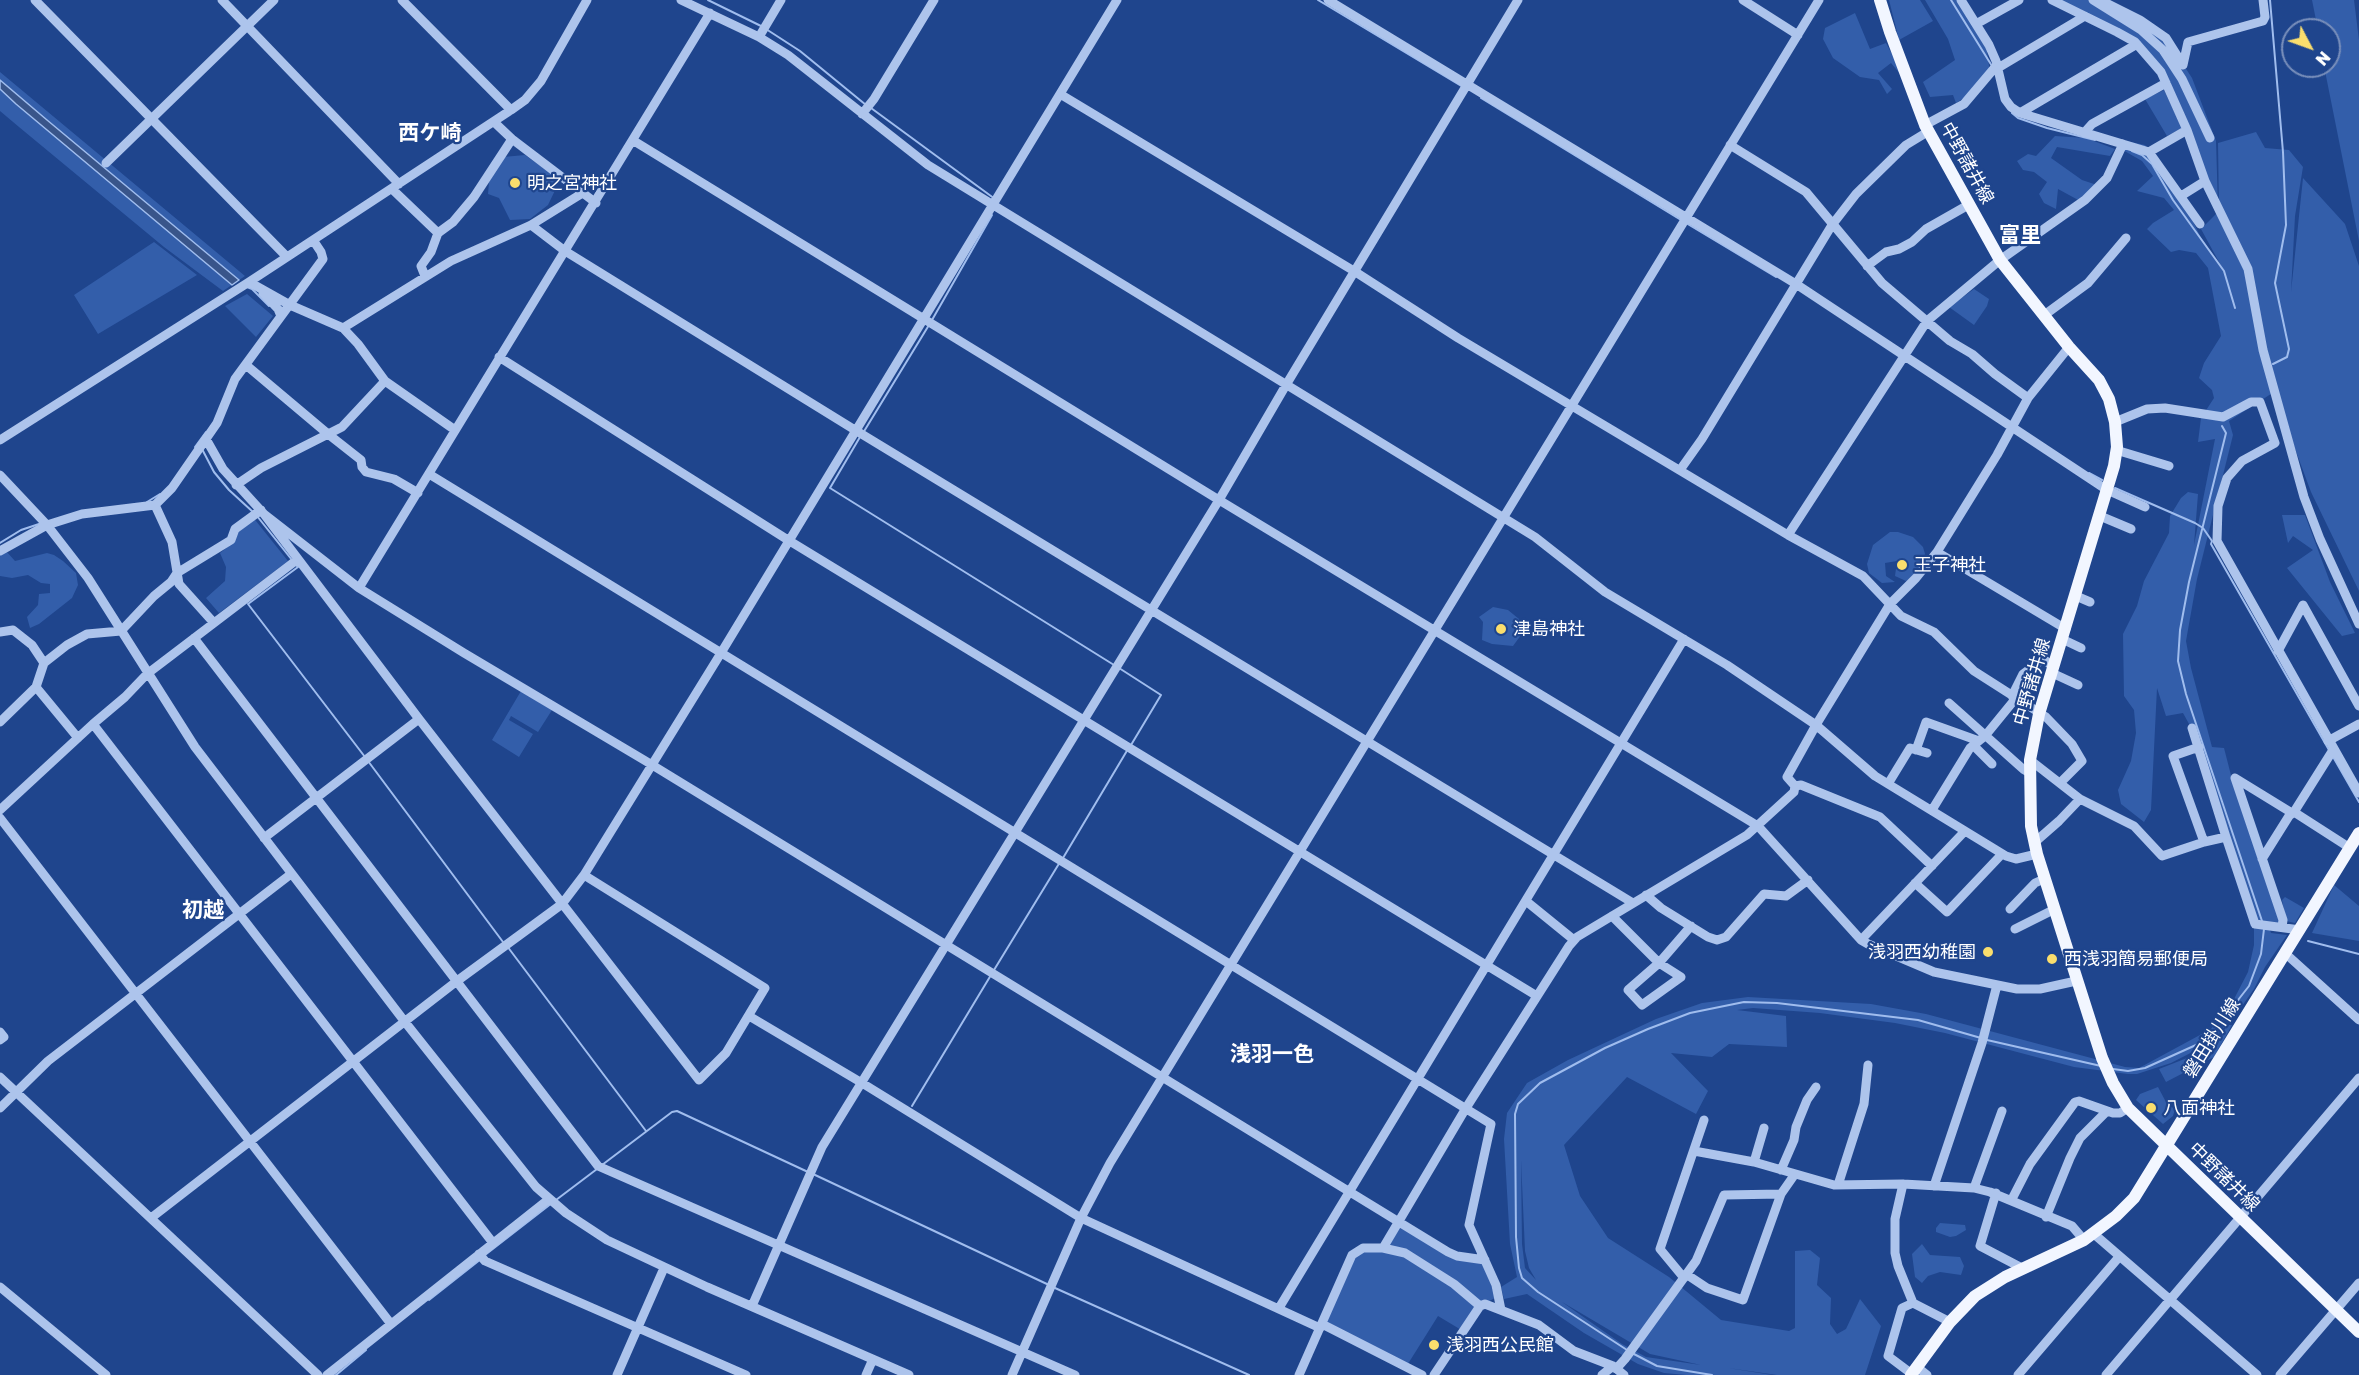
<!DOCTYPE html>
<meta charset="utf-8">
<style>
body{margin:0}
#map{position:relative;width:2359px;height:1375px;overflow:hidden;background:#1f458d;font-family:"Golos Text",sans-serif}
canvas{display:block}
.north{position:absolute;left:2281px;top:18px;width:60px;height:60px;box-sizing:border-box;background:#1f458d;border:2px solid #798fbb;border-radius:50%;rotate:131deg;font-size:16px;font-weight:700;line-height:24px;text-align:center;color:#fff}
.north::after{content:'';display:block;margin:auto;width:21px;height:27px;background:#fade6d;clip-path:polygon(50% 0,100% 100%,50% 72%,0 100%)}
</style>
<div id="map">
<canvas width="2359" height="1375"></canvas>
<div class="north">N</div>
</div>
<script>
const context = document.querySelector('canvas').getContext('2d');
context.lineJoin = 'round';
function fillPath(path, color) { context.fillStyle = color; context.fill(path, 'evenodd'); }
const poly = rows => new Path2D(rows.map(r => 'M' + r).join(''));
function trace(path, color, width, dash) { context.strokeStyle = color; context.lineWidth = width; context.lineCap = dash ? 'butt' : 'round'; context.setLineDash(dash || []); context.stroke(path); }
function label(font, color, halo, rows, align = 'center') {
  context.font = font + ' "Golos Text","Noto Sans JP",sans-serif'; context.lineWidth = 4.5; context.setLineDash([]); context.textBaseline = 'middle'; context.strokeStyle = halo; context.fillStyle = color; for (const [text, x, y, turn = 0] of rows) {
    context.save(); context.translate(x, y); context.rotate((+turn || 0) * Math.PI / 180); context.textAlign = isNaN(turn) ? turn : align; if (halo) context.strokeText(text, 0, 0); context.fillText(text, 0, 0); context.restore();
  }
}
fillPath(poly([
 [1889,0,1920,0,1933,21,1899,40],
 [1925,0,1957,0,1986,44,1990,73,1964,98,1956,103,1953,95,1930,97,1923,82,1955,60,1948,39],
 [2052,0,2110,0,2166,38,2192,78,2216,141,2218,207,2151,59,2117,32],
 [2312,0,2354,0,2359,40,2359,241,2324,66,2329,66,2329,30,2318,30],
 [1855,13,1870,49,1886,43,1901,71,1901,75,1891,63,1878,73,1892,89,1887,94,1879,80,1860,77,1833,58,1823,39,1825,28],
 [0,72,245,276,223,291,164,247,19,127,0,111],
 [2164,90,2182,128,2167,136,2145,99],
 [2256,132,2265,148,2289,150,2303,167,2295,216,2291,292,2303,178,2345,224,2359,266,2359,591,2311,492,2274,392,2229,421,2233,435,2197,579,2186,641,2191,668,2212,747,2224,748,2233,783,2282,923,2268,924,2271,933,2287,935,2265,967,2254,989,2235,1016,2214,1039,2229,1025,2232,1025,2214,1057,2166,1082,2159,1069,2187,1058,2208,1047,2212,1042,2171,1063,2137,1074,2128,1074,2074,1067,1945,1033,1895,1023,1820,1013,1753,1008,1737,1010,1786,1016,1787,1047,1729,1044,1712,1057,1671,1053,1708,1091,1696,1114,1627,1077,1564,1145,1580,1196,1608,1238,1669,1277,1721,1320,1789,1331,1795,1328,1795,1251,1810,1250,1820,1258,1817,1285,1831,1298,1830,1324,1837,1334,1846,1329,1860,1299,1881,1326,1865,1375,1777,1375,1728,1368,1772,1375,1686,1375,1664,1373,1638,1364,1584,1333,1527,1294,1504,1299,1501,1287,1517,1277,1510,1244,1504,1139,1507,1113,1527,1083,1568,1060,1656,1019,1702,1003,1748,997,1871,1004,1926,1014,2125,1067,2139,1068,2211,1029,2233,1001,2248,972,2254,945,2254,920,2194,733,2183,713,2166,716,2157,688,2151,810,2144,822,2121,804,2118,790,2131,761,2136,733,2134,710,2124,696,2123,634,2137,606,2144,581,2169,533,2170,516,2181,498,2188,492,2198,494,2194,545,2215,439,2198,442,2201,418,2214,398,2212,390,2199,378,2204,363,2221,336,2208,268,2196,253,2179,250,2171,252,2147,229,2153,223,2174,210,2164,198,2137,191,2153,176,2142,161,2121,149,2126,141,2145,145,2181,196,2200,236,2225,273,2201,229,2219,211,2218,143],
 [1521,1160,1525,1251,1529,1268,1536,1280,1525,1268,1522,1244],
 [1562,1302,1650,1354,1701,1365,1646,1357,1622,1344],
 [2055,136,2086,138,2115,149,2110,156,2057,147,2051,158,2082,180,2097,185,2080,201,2058,189,2056,209,2044,203,2039,194,2047,182,2034,172,2023,170,2017,161,2028,154,2036,156],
 [525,155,560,180,548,205,530,219,510,220,499,198,488,194,489,182,503,157],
 [154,242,197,275,98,334,74,295],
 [1974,289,1989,299,1987,306,1974,325,1949,307],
 [247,294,273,316,256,337,225,306],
 [2282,515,2305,515,2330,582,2355,633,2342,636,2287,568,2313,550,2293,536,2288,543],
 [252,516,288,561,219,613,206,598,225,581,226,567,220,553,234,542,238,531],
 [1890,532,1898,532,1913,537,1923,547,1925,554,1920,573,1906,581,1895,576,1897,561,1885,563,1886,576,1895,582,1882,583,1869,573,1867,564,1873,545],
 [6,551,15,561,47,553,54,555,63,561,76,573,78,585,72,598,39,624,30,628,27,617,38,605,39,594,50,593,50,584,41,583,28,575,12,578,0,576,0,555],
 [1493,607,1508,610,1519,619,1524,631,1513,646,1492,644,1482,640,1483,622,1479,617],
 [521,691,552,710,538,732,511,716,509,720,533,734,519,757,492,740],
 [2334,885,2359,906,2359,941,2312,933],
 [2285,897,2304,908,2295,923,2286,921,2282,900],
 [2158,1087,2167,1104,2175,1109,2173,1116,2163,1124,2136,1100,2140,1094],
 [1398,1223,1457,1256,1485,1260,1495,1298,1480,1306,1463,1331,1438,1316,1406,1367,1324,1325,1357,1252,1383,1248],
 [1940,1223,1965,1225,1966,1230,1956,1236,1950,1237,1936,1232,1936,1228],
 [1922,1244,1930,1255,1960,1257,1964,1266,1961,1275,1940,1272,1928,1276,1922,1283,1915,1277,1912,1254]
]), '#335eaa');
const water = poly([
 [0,80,47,120,239,280,232,285,16,104,0,89,0,80]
]);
fillPath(water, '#39558a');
trace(water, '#a0bdee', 1.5);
trace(poly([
 [708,0,761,26],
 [1318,0,1463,87],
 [1951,0,1992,66],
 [2270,0,2283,152,2286,225,2275,283,2289,349,2287,357,2273,364],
 [766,29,800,51,866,105],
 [1481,98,1681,220],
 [871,108,995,199],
 [2012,113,2018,118,2047,128,2095,140],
 [2132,151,2142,155,2152,164,2173,200,2224,271,2235,308],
 [1686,223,1776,277],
 [247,287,252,289,269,306],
 [932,320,992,215],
 [2222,426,2226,433,2189,582,2180,630,2178,661,2186,694,2262,921],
 [863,433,929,325],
 [860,437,830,488,1114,665],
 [195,447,206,432],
 [202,449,214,472,229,490,253,512],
 [2089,473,2102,480],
 [2115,488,2195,523,2203,528,2212,541,2211,544,2329,750],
 [147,502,160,494],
 [257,516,292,560],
 [0,543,21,530,42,523],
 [296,565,298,567,248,604,365,757],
 [1119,668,1161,695,1131,745],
 [2332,755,2359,802],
 [368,761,503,942],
 [1063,858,1128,749],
 [2308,941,2359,954],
 [507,946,646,1131],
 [994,970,1060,862],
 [1987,1040,2101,1066],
 [2113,1069,2128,1071,2145,1068,2196,1045,2213,1032,2249,986,2261,954,2264,929],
 [912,1106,991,975],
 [602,1165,672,1112,677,1111,808,1172],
 [813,1174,1049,1285],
 [556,1200,597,1169],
 [485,1255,552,1203],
 [1055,1288,1249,1375],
 [429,1300,481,1259],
 [1627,1350,1538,1292,1522,1278,1519,1268,1516,1237,1515,1114,1518,1104,1540,1083,1605,1048,1648,1029,1690,1013,1744,1002,1777,1003,1918,1020,1981,1038],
 [1632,1353,1657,1366,1712,1375],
 [336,1375,366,1350]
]), '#a0bdee', 2);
trace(poly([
 [35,0,287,257],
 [222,0,399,184],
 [402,0,511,110],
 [681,0,759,37,788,55,928,165,1535,537,1605,592,1727,665,1816,725,1875,776,2006,856,2016,859,2037,854],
 [1328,0,1796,284,2107,490,2145,507],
 [1743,0,1798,35],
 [1961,0,1989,45,1996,61,2005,99,2011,107,2020,113,2149,152,2200,224],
 [2052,0,2117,32,2135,42,2161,72,2187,130,2205,181,2248,269,2263,350,2304,497,2320,539,2359,624],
 [2093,0,2141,30,2163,50,2182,79,2210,138],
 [2100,0,2140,20,2166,38,2183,65,2188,42,2263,21,2265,17,2263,0],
 [1976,24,2019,0],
 [759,37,781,0],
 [1998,68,2085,16],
 [1060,94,1354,271,1458,338,1788,535,1863,576,1901,616,1934,632,1974,671,2046,717,2072,744,2082,761,2060,783],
 [2020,113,2137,44],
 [862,114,874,99,934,0],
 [494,122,512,139,596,203],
 [1925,125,1964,104,1997,65],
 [2084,133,2092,124,2166,83],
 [634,141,1219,500,1758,826,1861,940,1868,944,1934,972,2017,989,2040,989,2076,981],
 [1730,145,1806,192,1882,283,1950,341,1972,354,1995,374,2028,398],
 [2149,152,2187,130],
 [106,163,274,0],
 [392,189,438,233],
 [2181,196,2205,181],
 [531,225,565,251,855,430,1633,903],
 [1867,266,1886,252,1899,249,1912,242,1926,229,1970,204],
 [425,276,421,266,431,252,438,233,453,222,474,197,512,139],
 [249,282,290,305,343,328,358,344,385,381,455,430],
 [263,293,278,309,281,316],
 [2043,316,2088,283,2126,238],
 [343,328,451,261,531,225,581,194],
 [499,357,788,540,1537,996],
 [246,365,328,434,361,460,362,467,366,472,394,479,418,493],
 [2115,422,2147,409,2165,408,2223,417,2251,402,2260,402,2275,443,2242,461,2227,478,2218,506,2217,541,2359,793],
 [206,439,223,469,264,514,419,719,699,1080,726,1053,765,988,584,875],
 [0,440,249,282,511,110,525,100,541,81,587,0],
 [2116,450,2169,466],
 [1680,470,1702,439,1832,225,1856,194,1906,145,1929,131],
 [429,474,1491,1124,1469,1225,1496,1285,1501,1310],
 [0,475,47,525,88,578,195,747,405,1022,536,1187,566,1213,607,1240,707,1287,909,1375],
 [236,485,261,468,342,427,385,381],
 [155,505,172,542,179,584,214,623],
 [264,514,359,588,464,653,644,760,1448,1252,1457,1256,1485,1260],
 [2100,516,2131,529],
 [1788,535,1927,321,2000,260,2085,200,2107,178,2123,144],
 [0,551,47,525,82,514,155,505,172,488,217,423,235,379,323,259,321,252,313,240],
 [1937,552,2066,629],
 [359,588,710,13],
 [2076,596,2090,602],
 [0,632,13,630,32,645,44,663,36,687,78,738],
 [194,638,598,1166,1075,1375],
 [2062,639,2081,648],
 [2278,651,2303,605,2359,706],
 [44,663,67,645,87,634,121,631,154,596,171,582,177,573,231,540,235,529,261,510],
 [2052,673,2078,685],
 [2012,696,2023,674,2043,659,2054,667],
 [1949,703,2023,769,2030,773],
 [0,722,36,687],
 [93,724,493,1243],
 [2192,728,2226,837],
 [2328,741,2359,724],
 [1974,746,1992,764],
 [2199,747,2173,756,2204,842],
 [1916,750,1926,722,1979,741],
 [2333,750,2294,812,2350,848],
 [2030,760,2080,799,2134,826,2162,856,2204,842,2226,837,2255,924,2300,930],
 [2235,778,2283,920,2282,927],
 [2235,778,2292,813],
 [1888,784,1910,748,1927,753],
 [1795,786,1801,785,1880,817,1932,866],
 [0,810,93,724,125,697,147,674,298,559],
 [1932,810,1970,748,1985,736,2016,698],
 [0,818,391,1324],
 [264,838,419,719],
 [2035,842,2059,821,2080,799],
 [2262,859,2289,816,2294,812],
 [1915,883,1947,912,2002,854],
 [1646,895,1661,908,1708,937,1717,940,1726,937,1764,894,1786,896,1808,880],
 [1526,901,1574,940],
 [2010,909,2035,883,2044,879],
 [1612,916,1659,963,1681,977,1642,1005,1628,990,1659,963,1691,926],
 [2015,929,2053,910],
 [1861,940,1965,831],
 [2286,954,2359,1020],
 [749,1016,862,1083,1081,1218,1320,1328],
 [0,1032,4,1037,0,1040],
 [0,1077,318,1375],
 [0,1108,48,1061,291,874],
 [1694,1151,1754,1162,1834,1185,1903,1184,1974,1188,1990,1192,2072,1226,2084,1240],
 [1754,1162,1764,1128],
 [1781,1170,1794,1140,1796,1127,1807,1100,1816,1087],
 [1903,1184,1895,1219,1895,1253,1898,1266,1913,1303,1950,1322],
 [1838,1185,1864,1104,1868,1065],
 [1934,1186,1982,1043,1997,985],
 [1974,1188,2002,1111],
 [1996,1193,1980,1246,2022,1268],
 [2012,1199,2030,1164,2075,1102,2079,1101,2113,1113,2120,1113,2128,1108],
 [2046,1217,2070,1158,2080,1138,2107,1111],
 [151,1218,457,981,562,904,584,875,721,653,1117,0],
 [2094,1234,2257,1375],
 [1383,1248,1405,1253,1454,1284,1480,1306],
 [479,1254,485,1261,746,1375],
 [1686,1274,1707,1288,1743,1300,1781,1194,1795,1174],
 [1684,1278,1660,1249,1704,1120],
 [0,1287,106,1375],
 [752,1306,822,1147,1219,500,1286,385,1518,0],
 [1279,1308,1684,639],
 [1322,1324,1422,1375],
 [1917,1367,1927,1375],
 [1616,1369,1625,1359,1696,1261,1724,1195,1781,1194],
 [1912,1374,1888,1356,1902,1308,1913,1303],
 [327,1375,549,1199],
 [617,1375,664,1268],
 [866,1375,873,1359],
 [1012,1375,1081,1218,1110,1163,1819,0],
 [1299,1375,1352,1255,1363,1248,1383,1248,1466,1108,1569,946,1577,937,1747,835,1794,792,1795,786,1787,777,1816,725,1890,604,1916,578,1937,552,1997,455,2028,398,2069,347],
 [1434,1375,1480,1306,1485,1304,1539,1325,1574,1351,1613,1366,1624,1375],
 [1602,1375,1613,1366],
 [2018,1375,2119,1257],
 [2106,1375,2359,1078],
 [2280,1375,2359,1283]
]), '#adc4ec', 9);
trace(poly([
 [1880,0,1890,32,1925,125,2000,260,2069,347,2099,380,2109,399,2115,422,2117,447,2114,466,2039,714,2030,760,2031,826,2037,854,2102,1058,2113,1083,2128,1108,2359,1332],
 [1911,1375,1950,1322,1975,1296,2005,1277,2084,1240,2116,1216,2134,1198,2359,833]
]), '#f2f6ff', 12);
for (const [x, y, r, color] of [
 [515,183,6,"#fade6d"],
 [1902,565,6,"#fade6d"],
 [1501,629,6,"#fade6d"],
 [1988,952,6,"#fade6d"],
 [2052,959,6,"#fade6d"],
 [2151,1108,6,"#fade6d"],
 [1434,1345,6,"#fade6d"]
]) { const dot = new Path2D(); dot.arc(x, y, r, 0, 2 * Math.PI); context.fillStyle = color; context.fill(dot); trace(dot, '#1f458d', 2); }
label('18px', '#fff', '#1f458d', [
 ["中野諸井線",1967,163,61],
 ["中野諸井線",2032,682,-74],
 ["磐田掛川線",2212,1038,-58],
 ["中野諸井線",2224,1177,44]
]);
label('18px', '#fff', '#1f458d', [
 ["明之宮神社",527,183],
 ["王子神社",1914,565],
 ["津島神社",1513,629],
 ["浅羽西幼稚園",1976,952,"right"],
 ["西浅羽簡易郵便局",2064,959],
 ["八面神社",2163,1108],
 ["浅羽西公民館",1446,1345]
], 'left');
label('bold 21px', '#fff', '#1f458d', [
 ["西ケ崎",430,133],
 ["富里",2020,235],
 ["初越",203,910],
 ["浅羽一色",1272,1054]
]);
</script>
